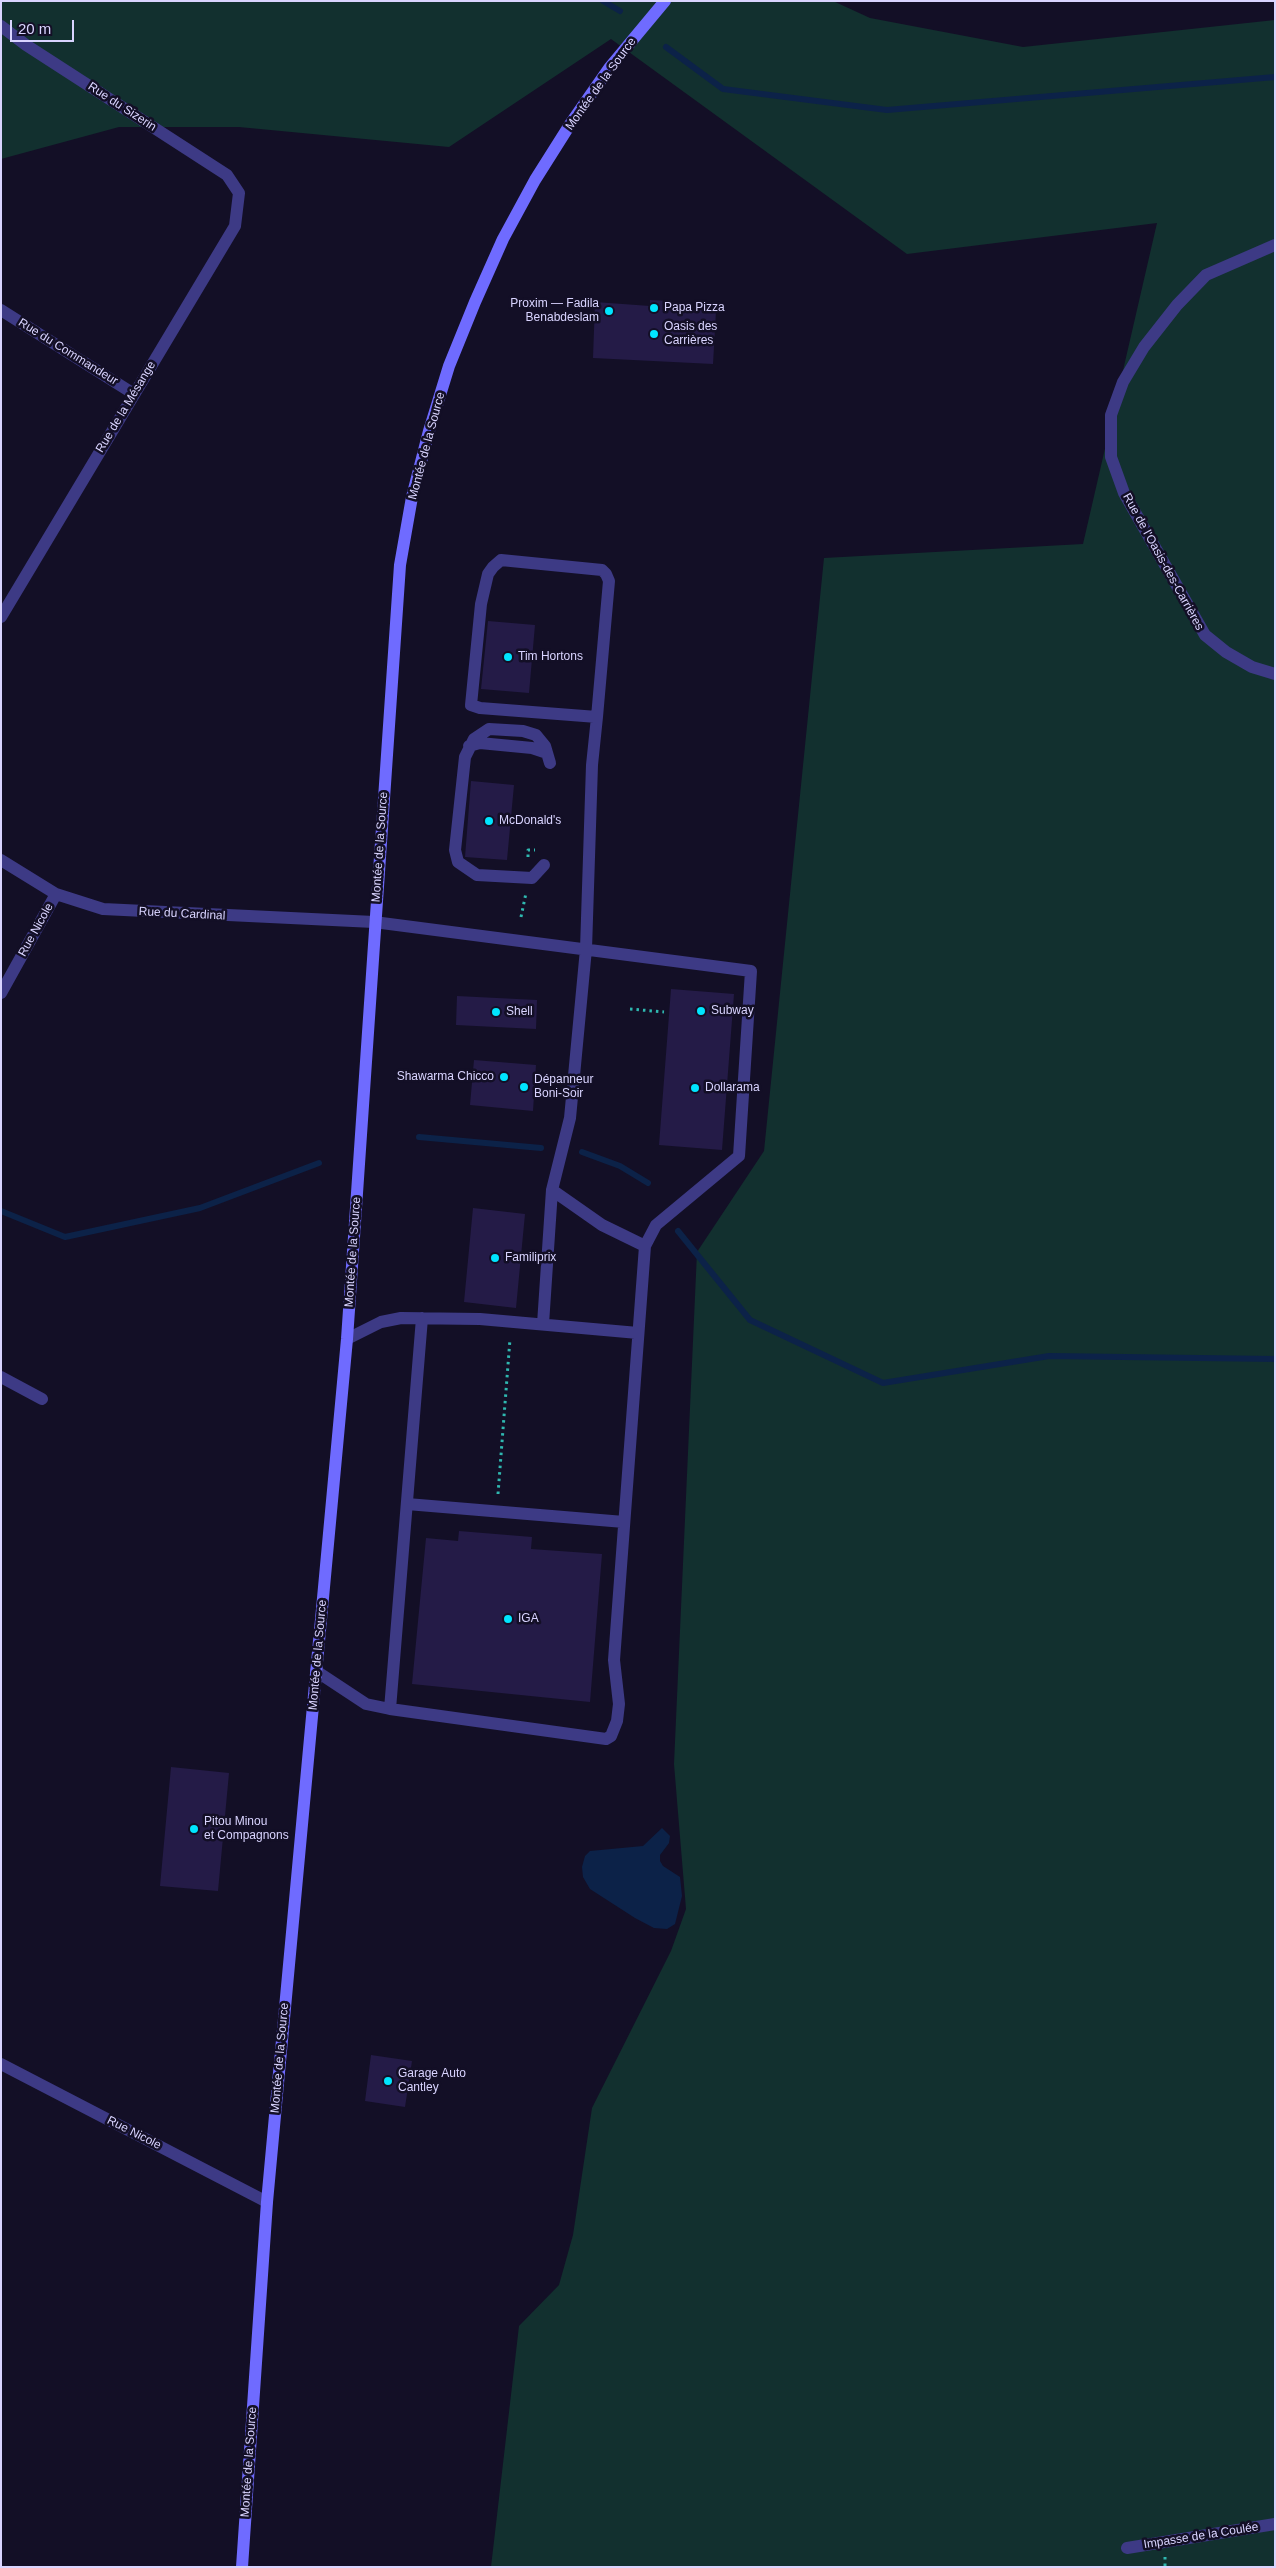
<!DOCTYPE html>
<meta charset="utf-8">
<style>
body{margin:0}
#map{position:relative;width:1276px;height:2568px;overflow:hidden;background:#130f26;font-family:Arial,sans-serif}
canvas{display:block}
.frame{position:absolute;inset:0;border:2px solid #d9d4ff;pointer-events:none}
.scale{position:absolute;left:10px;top:20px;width:64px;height:22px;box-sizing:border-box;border:2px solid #d9d4ff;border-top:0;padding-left:6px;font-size:15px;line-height:18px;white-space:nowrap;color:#d9d4ff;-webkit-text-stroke:4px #130f26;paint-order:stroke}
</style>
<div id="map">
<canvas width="1276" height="2568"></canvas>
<div class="frame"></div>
<div class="scale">20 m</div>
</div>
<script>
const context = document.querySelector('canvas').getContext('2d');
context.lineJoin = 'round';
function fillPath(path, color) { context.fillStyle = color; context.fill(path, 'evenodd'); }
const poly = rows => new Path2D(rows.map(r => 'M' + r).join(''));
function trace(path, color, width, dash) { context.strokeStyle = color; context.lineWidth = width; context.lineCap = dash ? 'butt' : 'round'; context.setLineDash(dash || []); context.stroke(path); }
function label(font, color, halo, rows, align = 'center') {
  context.font = font + ' Arial,sans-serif'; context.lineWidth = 5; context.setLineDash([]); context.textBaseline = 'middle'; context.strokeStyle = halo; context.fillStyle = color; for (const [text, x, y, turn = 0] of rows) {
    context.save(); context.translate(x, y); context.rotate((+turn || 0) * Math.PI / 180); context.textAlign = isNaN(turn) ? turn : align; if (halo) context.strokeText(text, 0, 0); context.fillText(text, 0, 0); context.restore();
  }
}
fillPath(poly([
 [1,1,833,1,870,18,1023,47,1275,20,1275,2567,491,2567,519,2326,559,2285,573,2235,592,2108,671,1951,686,1909,674,1764,697,1252,764,1151,824,558,1083,544,1157,223,907,254,611,39,449,147,239,127,119,127,1,159]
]), '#12302f');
fillPath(poly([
 [662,1828,670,1836,669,1843,660,1855,660,1861,663,1866,680,1877,682,1896,675,1924,667,1929,654,1928,635,1918,590,1889,583,1877,582,1867,585,1856,590,1851,643,1846]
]), '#0c2248');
trace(poly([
 [603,1,620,11],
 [666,47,723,89,887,110,1275,77],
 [419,1137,541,1148],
 [582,1152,620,1166,648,1183],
 [1,1211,65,1237,200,1208,319,1163],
 [678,1231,750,1320,883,1383,1049,1356,1275,1359]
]), '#0c2248', 6);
fillPath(poly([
 [650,300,670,301,670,308,716,311,713,364,593,358,595,302,650,306],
 [488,621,535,625,529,693,481,689],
 [471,781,514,785,507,860,465,857],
 [671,989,734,994,722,1150,659,1145],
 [457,996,537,1000,536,1029,456,1025],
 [474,1060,536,1065,533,1111,470,1105],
 [473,1208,525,1214,516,1308,464,1302],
 [459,1531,532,1537,531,1549,602,1554,590,1702,412,1684,426,1538,458,1541],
 [171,1767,229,1773,218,1891,160,1886],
 [371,2055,412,2061,405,2107,365,2101]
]), '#241b47');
trace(poly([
 [528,857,528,850,535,850],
 [521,917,526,893],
 [630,1009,664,1012],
 [498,1494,510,1339],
 [1165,2557,1165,2567]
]), '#2fb8b0', 3, [2.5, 4]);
trace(poly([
 [469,746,480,743,532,748,547,753],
 [544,865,532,878,477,875,458,862,455,850,465,757,474,739,489,729,523,731,536,735,545,746,550,763],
 [552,1190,602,1225,645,1246],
 [543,1324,552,1190,570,1118,586,949,592,765,597,717,609,581,606,574,602,570,501,560,493,567,488,574,481,604,471,705,480,708,597,717],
 [347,1339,381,1322,401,1318,480,1319,638,1333],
 [407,1504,624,1522],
 [316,1671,366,1704,390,1709,606,1739,611,1736,617,1721,619,1704,614,1660,645,1246,656,1225,739,1156,751,971,374,922],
 [390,1709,422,1318]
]), '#3d3a85', 12);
trace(poly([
 [1,26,26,45,227,175,239,193,235,226,1,617],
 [1275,245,1206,275,1177,305,1144,347,1123,382,1111,415,1111,457,1124,493,1205,635,1226,652,1252,667,1275,674],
 [1,310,134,394],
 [1,860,56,894,103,909,374,922],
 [1,993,56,894],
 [1,1377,42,1399],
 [1,2064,267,2202],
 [1127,2548,1275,2524]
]), '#3d3a85', 12);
trace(poly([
 [242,2567,267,2202,347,1339,400,565,412,497,429,431,449,366,475,302,503,239,535,180,571,123,610,67,665,1]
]), '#6f6bff', 12);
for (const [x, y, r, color] of [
 [654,308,5,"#00e5ff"],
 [609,311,5,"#00e5ff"],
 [654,334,5,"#00e5ff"],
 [508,657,5,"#00e5ff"],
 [489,821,5,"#00e5ff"],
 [701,1011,5,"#00e5ff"],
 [496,1012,5,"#00e5ff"],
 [504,1077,5,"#00e5ff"],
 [524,1087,5,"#00e5ff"],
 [695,1088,5,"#00e5ff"],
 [495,1258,5,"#00e5ff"],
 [508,1619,5,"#00e5ff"],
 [194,1829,5,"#00e5ff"],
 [388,2081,5,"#00e5ff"]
]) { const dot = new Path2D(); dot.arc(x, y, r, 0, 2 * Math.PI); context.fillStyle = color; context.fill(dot); trace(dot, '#130f26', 2); }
label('12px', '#d9d4ff', '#130f26', [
 ["Montée de la Source",601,84,-54],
 ["Rue du Sizerin",122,107,33],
 ["Rue du Commandeur",68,352,32],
 ["Rue de la Mésange",126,407,-59],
 ["Montée de la Source",427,446,-75],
 ["Rue de l'Oasis-des-Carrières",1163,562,61],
 ["Montée de la Source",380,847,-86],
 ["Rue du Cardinal",182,914,3],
 ["Rue Nicole",36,930,-61],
 ["Montée de la Source",353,1252,-86],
 ["Montée de la Source",318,1655,-85],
 ["Montée de la Source",280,2058,-85],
 ["Rue Nicole",134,2133,27],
 ["Montée de la Source",249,2462,-86],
 ["Impasse de la Coulée",1201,2536,-9]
]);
label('12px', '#d9d4ff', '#130f26', [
 ["Proxim — Fadila",599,304,"right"],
 ["Benabdeslam",599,318,"right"],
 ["Papa Pizza",664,308],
 ["Oasis des",664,327],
 ["Carrières",664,341],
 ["Tim Hortons",518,657],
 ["McDonald's",499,821],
 ["Subway",711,1011],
 ["Shell",506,1012],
 ["Shawarma Chicco",494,1077,"right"],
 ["Dépanneur",534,1080],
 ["Boni-Soir",534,1094],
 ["Dollarama",705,1088],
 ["Familiprix",505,1258],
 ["IGA",518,1619],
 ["Pitou Minou",204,1822],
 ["et Compagnons",204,1836],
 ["Garage Auto",398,2074],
 ["Cantley",398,2088]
], 'left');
</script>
